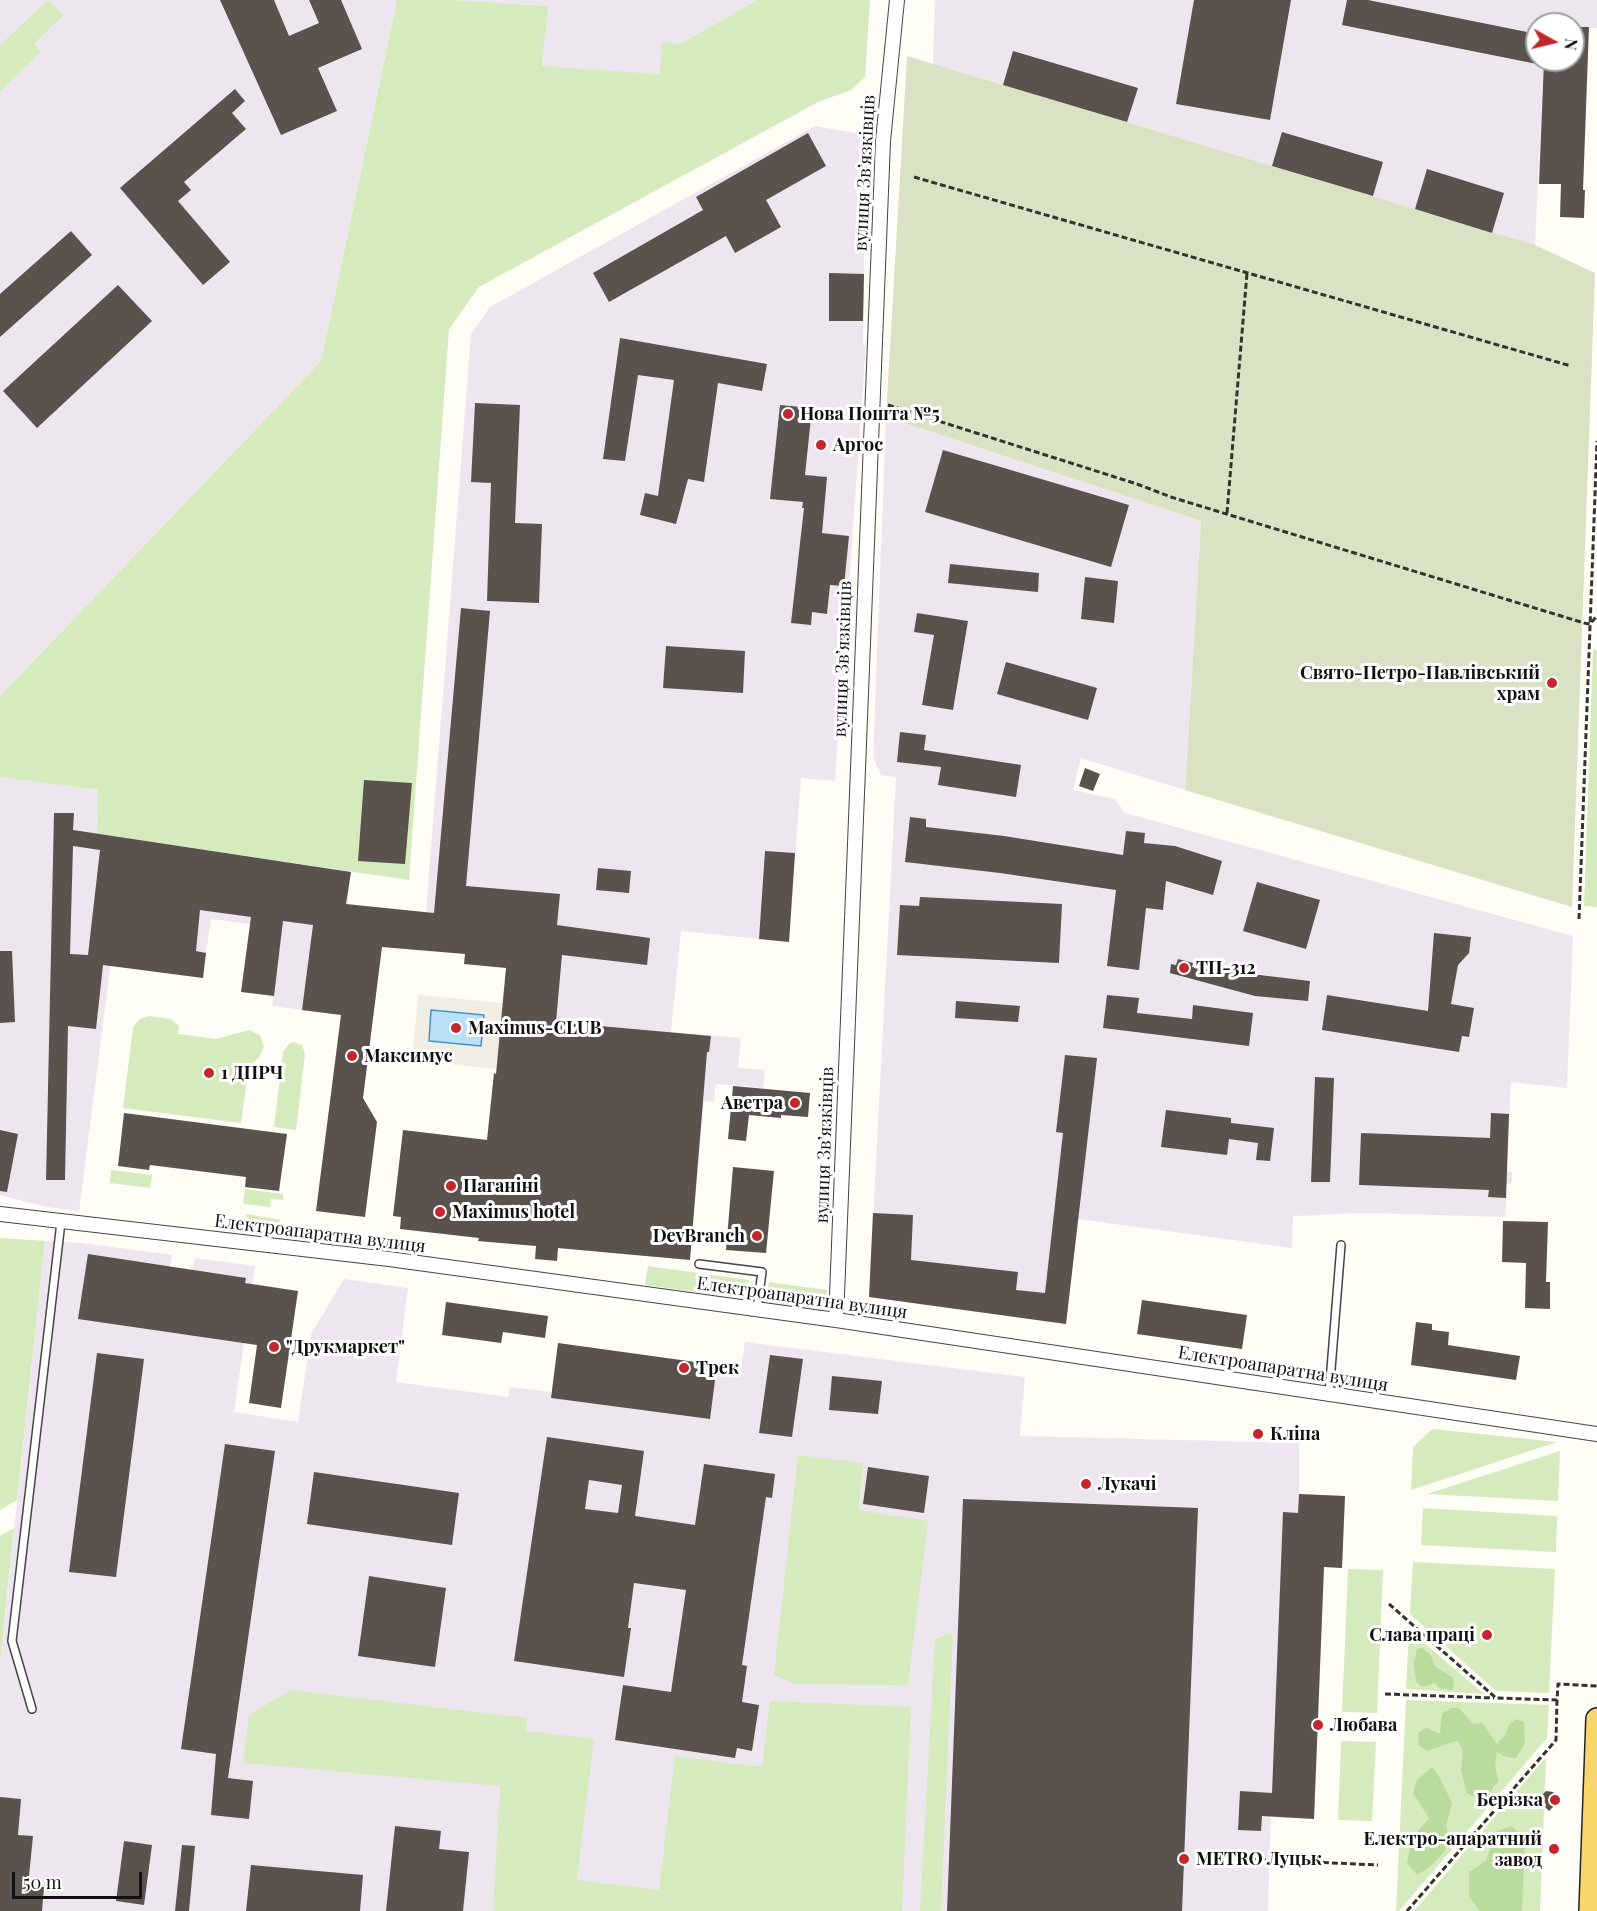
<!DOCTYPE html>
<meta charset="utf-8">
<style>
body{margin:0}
#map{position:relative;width:1597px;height:1911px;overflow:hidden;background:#fffdf5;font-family:"Playfair Display",serif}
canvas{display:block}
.north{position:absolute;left:1525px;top:12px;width:60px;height:60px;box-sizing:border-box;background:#fff;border:2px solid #a0a0a0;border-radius:50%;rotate:98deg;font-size:16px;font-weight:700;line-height:24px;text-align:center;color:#111}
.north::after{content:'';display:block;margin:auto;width:21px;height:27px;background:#c4262e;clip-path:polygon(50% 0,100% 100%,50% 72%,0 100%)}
.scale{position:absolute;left:12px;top:1872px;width:130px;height:27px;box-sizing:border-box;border:3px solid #111;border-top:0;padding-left:8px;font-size:18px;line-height:21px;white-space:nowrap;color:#111;-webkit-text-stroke:4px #fff;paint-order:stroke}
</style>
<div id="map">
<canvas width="1597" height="1911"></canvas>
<div class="north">N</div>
<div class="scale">50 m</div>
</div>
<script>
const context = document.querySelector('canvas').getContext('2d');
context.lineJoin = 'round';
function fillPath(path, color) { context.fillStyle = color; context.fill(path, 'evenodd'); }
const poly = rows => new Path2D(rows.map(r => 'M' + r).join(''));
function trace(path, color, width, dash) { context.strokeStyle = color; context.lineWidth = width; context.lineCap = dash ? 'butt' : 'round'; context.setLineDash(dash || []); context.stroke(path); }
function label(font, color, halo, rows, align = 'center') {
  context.font = font + ' "Playfair Display",serif'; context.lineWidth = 6; context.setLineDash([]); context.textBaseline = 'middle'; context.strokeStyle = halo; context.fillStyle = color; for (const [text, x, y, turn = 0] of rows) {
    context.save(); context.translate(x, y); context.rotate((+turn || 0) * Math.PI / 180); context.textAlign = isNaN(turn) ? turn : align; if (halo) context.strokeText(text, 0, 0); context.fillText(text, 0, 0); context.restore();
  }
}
fillPath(poly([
 [0,0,397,0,321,361,0,696],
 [453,0,757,0,680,44,660,74,542,67,547,6],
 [935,0,1597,0,1597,28,1573,27,1573,24,1537,24,1537,60,1544,60,1535,245,933,64],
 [815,126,856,133,866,142,863,345,866,345,835,781,801,778,789,942,681,931,671,1032,741,1038,738,1068,765,1070,763,1088,716,1084,714,1102,704,1101,690,1260,478,1241,487,1146,545,1151,560,975,426,912,471,334,490,307],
 [886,417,1201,521,1185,790,1081,758,1073,790,1115,799,1125,813,1573,936,1567,1088,1511,1082,1507,1171,1512,1172,1512,1183,1507,1184,1505,1217,1365,1213,1293,1216,1292,1248,1078,1219,1066,1324,869,1297,896,777,881,775,873,758],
 [0,777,98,790,97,834,351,872,334,1014,272,1006,282,928,211,919,206,953,113,946,79,1211,46,1207,0,1195],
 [45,1241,82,1243,172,1255,170,1267,192,1270,195,1258,255,1266,234,1412,298,1422,311,1334,344,1279,408,1288,396,1382,508,1397,510,1387,551,1392,551,1398,709,1419,717,1365,741,1368,745,1342,1025,1377,1020,1436,1299,1443,1299,1494,1345,1496,1342,1568,1324,1567,1314,1819,1271,1817,1268,1911,0,1911,0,1661]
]), '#eee6ef');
fillPath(poly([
 [48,0,64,15,34,43,41,52,0,91,0,45],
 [397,0,453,0,548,6,542,66,660,74,662,42,680,44,757,0,870,0,865,77,851,90,818,102,479,287,449,329,409,880,97,834,98,790,0,777,0,696,321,361],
 [1593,650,1597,650,1597,907,1584,906],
 [149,1016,171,1019,179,1026,178,1034,216,1039,249,1030,260,1035,264,1047,259,1058,249,1066,241,1123,123,1108,133,1027,140,1019],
 [293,1042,302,1045,305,1054,296,1130,274,1127,283,1052,289,1044],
 [111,1170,152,1175,150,1188,110,1183],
 [245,1189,283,1194,283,1200,271,1199,270,1207,243,1204],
 [245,1214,281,1220,276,1226,268,1231,261,1231,250,1223],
 [0,1238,45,1241,17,1500,0,1510],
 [648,1266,749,1280,746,1299,645,1285],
 [769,1282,827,1290,824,1310,766,1302],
 [1432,1429,1557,1442,1411,1490,1413,1447],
 [1560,1451,1558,1501,1427,1494],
 [798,1455,863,1463,859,1510,928,1521,908,1685,796,1684,774,1675],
 [1423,1508,1557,1516,1556,1552,1421,1545],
 [14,1528,0,1661,0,1536],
 [1413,1562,1555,1569,1549,1693,1496,1691,1410,1614],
 [1348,1569,1383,1570,1377,1713,1342,1712],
 [1409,1630,1484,1694,1406,1689],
 [953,1633,941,1911,920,1911,935,1639],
 [291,1690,527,1718,526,1731,594,1739,577,1880,659,1890,675,1756,762,1767,770,1701,911,1707,902,1911,493,1911,500,1786,243,1763,249,1715],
 [1406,1700,1549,1705,1547,1738,1399,1911,1396,1911],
 [1341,1741,1376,1742,1372,1821,1338,1820],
 [1546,1757,1540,1911,1414,1911]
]), '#d5ebbd');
fillPath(poly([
 [1423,1648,1431,1656,1435,1666,1453,1678,1454,1688,1450,1690,1446,1688,1442,1689,1438,1687,1435,1683,1422,1687,1416,1682,1414,1663,1417,1649],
 [1451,1708,1459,1708,1473,1724,1482,1723,1497,1744,1505,1735,1509,1725,1516,1719,1524,1722,1525,1743,1516,1758,1506,1757,1497,1752,1495,1764,1498,1781,1489,1794,1477,1799,1467,1793,1461,1771,1463,1751,1458,1740,1427,1751,1419,1745,1418,1733,1426,1728,1440,1734,1442,1714],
 [1432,1767,1440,1778,1452,1803,1446,1825,1449,1837,1445,1851,1430,1867,1417,1875,1407,1863,1412,1838,1429,1818,1413,1793,1417,1780],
 [1511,1826,1525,1838,1522,1911,1480,1911,1469,1896,1469,1872,1486,1861,1497,1831]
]), '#b9dc9c');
fillPath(poly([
 [907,56,1535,245,1595,273,1572,907,1185,790,1201,521,886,417]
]), '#d9e3c4');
fillPath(poly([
 [418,995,503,1003,497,1069,418,1061,419,1051,413,1050]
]), '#f1ede2');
const water = poly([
 [431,1010,484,1015,481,1046,429,1041,431,1010]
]);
fillPath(water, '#b9e0f7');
trace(water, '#3f96cf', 1.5);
fillPath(poly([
 [220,0,274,0,289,36,319,23,309,0,341,0,362,49,318,68,337,111,281,135],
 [1194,0,1291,0,1270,120,1176,104],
 [1347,0,1368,0,1537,34,1537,64,1342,25],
 [1573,27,1589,27,1583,190,1585,190,1584,218,1560,217,1561,184,1539,184,1544,60,1573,60],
 [1013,51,1138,88,1127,122,1003,85],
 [235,89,245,101,232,113,246,129,184,182,191,190,178,201,230,262,203,285,120,188],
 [1282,132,1383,162,1373,196,1272,166],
 [808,133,826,166,766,200,781,227,735,253,726,236,609,302,593,273,703,210,696,197],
 [1427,169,1504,193,1492,233,1415,209],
 [71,231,92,255,0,337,0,294],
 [829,273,864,274,863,321,829,321],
 [118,285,152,321,37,428,3,391],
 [620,338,767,364,762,391,718,383,704,482,688,479,676,524,640,515,645,493,658,496,674,380,638,375,625,461,603,459],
 [475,403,520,405,515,523,542,524,539,603,487,601,491,483,471,482],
 [780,405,812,408,805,475,827,477,822,533,849,536,844,586,830,585,827,614,812,612,811,625,791,623,804,508,802,508,803,502,770,499],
 [943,450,1129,505,1111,567,925,512],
 [950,564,1039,573,1038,592,948,583],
 [1085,577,1118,581,1114,623,1081,619],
 [461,608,490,611,466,886,560,894,557,925,650,938,647,965,562,955,556,1022,711,1036,709,1052,707,1052,690,1260,558,1248,557,1261,535,1259,536,1246,478,1241,479,1238,400,1229,401,1217,393,1216,403,1130,487,1140,494,1073,496,1074,506,968,464,964,465,954,382,947,363,1098,377,1122,365,1217,316,1211,341,1015,302,1010,313,925,283,921,274,996,241,992,251,917,200,910,196,951,206,953,203,978,103,965,96,1029,68,1026,65,1180,46,1180,54,813,74,813,73,830,351,872,346,904,434,913],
 [73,846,100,850,88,955,70,954],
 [917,613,968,621,953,710,922,705,934,635,914,632],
 [666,646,745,651,743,693,663,688],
 [1006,662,1097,688,1088,720,997,694],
 [900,732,926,735,924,750,1021,765,1016,797,938,785,941,767,897,762],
 [1085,768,1100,774,1093,791,1079,786],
 [364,780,412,783,405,864,358,861],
 [910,817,926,819,926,827,1004,836,1123,855,1126,831,1145,833,1144,843,1175,846,1222,861,1213,895,1166,881,1163,910,1146,908,1139,970,1107,966,1116,890,1000,873,905,862],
 [765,851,795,853,789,942,759,939],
 [598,868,631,871,629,893,596,890],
 [1257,882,1320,900,1306,949,1243,931],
 [920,897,1062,904,1059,963,897,955,900,905,919,906],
 [1434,933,1471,937,1469,953,1458,965,1451,1004,1474,1008,1469,1037,1462,1036,1459,1052,1322,1030,1327,995,1428,1011],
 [0,951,12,951,15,1022,0,1023],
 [1178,959,1193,963,1192,967,1310,981,1308,1001,1255,996,1170,973,1171,964,1176,965],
 [1107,995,1139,998,1137,1013,1192,1019,1193,1005,1253,1013,1249,1046,1103,1028],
 [956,1001,1020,1006,1018,1022,955,1018],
 [1065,1055,1097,1058,1066,1324,869,1297,873,1213,913,1215,911,1260,1018,1272,1016,1290,1045,1293,1063,1133,1056,1132],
 [1315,1077,1334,1078,1330,1182,1311,1182],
 [733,1086,810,1093,808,1117,781,1115,781,1118,749,1115,746,1141,728,1139],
 [1166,1110,1231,1118,1231,1123,1274,1128,1270,1161,1256,1160,1258,1143,1229,1139,1227,1155,1161,1147],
 [124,1113,287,1134,279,1191,245,1187,246,1177,150,1165,149,1170,118,1166],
 [1491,1113,1509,1114,1506,1198,1488,1197,1489,1190,1359,1185,1361,1133,1490,1138],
 [0,1130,18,1134,7,1192,0,1191],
 [733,1167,774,1171,766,1253,726,1250],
 [1503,1221,1548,1222,1546,1282,1550,1282,1550,1309,1525,1308,1526,1263,1502,1262],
 [88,1254,246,1278,245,1283,298,1291,281,1408,249,1403,257,1345,78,1319],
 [1142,1300,1247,1315,1242,1349,1137,1334],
 [446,1302,548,1316,545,1338,503,1332,501,1343,442,1335],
 [1416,1322,1432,1324,1432,1330,1449,1332,1448,1345,1520,1356,1516,1380,1411,1365],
 [558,1343,717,1365,710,1419,551,1398],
 [97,1353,144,1359,116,1577,69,1572],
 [770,1355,803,1359,792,1437,759,1433],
 [832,1376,882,1381,878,1414,829,1410],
 [547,1437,644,1451,635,1516,695,1525,704,1464,775,1474,772,1498,766,1497,742,1665,747,1666,742,1702,759,1705,752,1751,737,1748,735,1758,615,1740,623,1685,671,1692,686,1590,634,1583,628,1628,631,1628,624,1677,514,1661],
 [589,1480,622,1485,618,1513,585,1509],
 [225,1444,275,1451,228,1778,253,1781,249,1819,211,1815,216,1754,181,1749],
 [868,1467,929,1476,924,1513,863,1504],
 [314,1472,459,1493,452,1545,307,1524],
 [1299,1494,1345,1496,1342,1568,1324,1567,1314,1819,1262,1816,1261,1831,1238,1830,1240,1791,1272,1793,1283,1512,1298,1513],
 [963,1499,1198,1508,1182,1911,947,1911],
 [369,1576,446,1588,435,1667,358,1656],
 [1546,1791,1553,1792,1557,1797,1557,1803,1549,1811,1541,1803,1541,1796],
 [0,1797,21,1799,18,1835,33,1836,28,1886,44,1887,42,1911,0,1911],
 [395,1826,441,1831,439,1849,469,1852,463,1911,386,1911],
 [124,1841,152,1845,144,1905,116,1901],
 [182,1845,195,1846,189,1911,175,1911],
 [251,1865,363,1875,360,1911,246,1911]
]), '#5a524d');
const service = poly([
 [699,1264,762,1272,757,1309],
 [1329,1394,1341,1245],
 [32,1709,12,1641,61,1222]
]);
const minor = poly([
 [0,1214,389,1259,836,1320,1597,1434],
 [836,1320,883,141,897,0]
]);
const primary = poly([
 [1590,1911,1597,1719]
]);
trace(service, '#444', 10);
trace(minor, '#444', 16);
trace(primary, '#222', 24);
trace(poly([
 [914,177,1571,366],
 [888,405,1137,484,1171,497,1584,623,1590,624,1597,616],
 [1227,513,1247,273],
 [1579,919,1597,441],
 [1389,1604,1496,1698,1557,1700,1558,1684,1597,1686],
 [1385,1694,1494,1698],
 [1224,1858,1378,1865],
 [1407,1911,1556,1740,1557,1700]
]), '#333', 3, [6, 3]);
trace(service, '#fff', 7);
trace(minor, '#fff', 14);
trace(primary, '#f9d66b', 21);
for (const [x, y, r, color] of [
 [788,414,6,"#c4262e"],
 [821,445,6,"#c4262e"],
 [1552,683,6,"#c4262e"],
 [1184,968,6,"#c4262e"],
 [456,1028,6,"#c4262e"],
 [352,1056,6,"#c4262e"],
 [209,1073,6,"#c4262e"],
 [795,1103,6,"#c4262e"],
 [451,1186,6,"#c4262e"],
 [440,1212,6,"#c4262e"],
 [757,1236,6,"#c4262e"],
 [274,1347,6,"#c4262e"],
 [684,1368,6,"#c4262e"],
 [1258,1434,6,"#c4262e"],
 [1086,1484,6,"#c4262e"],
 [1487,1635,6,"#c4262e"],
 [1318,1725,6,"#c4262e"],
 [1555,1800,6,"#c4262e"],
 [1554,1849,6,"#c4262e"],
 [1184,1859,6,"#c4262e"]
]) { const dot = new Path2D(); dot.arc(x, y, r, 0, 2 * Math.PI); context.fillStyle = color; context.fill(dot); trace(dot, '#fff', 2); }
label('18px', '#111', '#fff', [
 ["вулиця Звʼязківців",865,173,-87],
 ["вулиця Звʼязківців",843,659,-88],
 ["вулиця Звʼязківців",825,1145,-88],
 ["Електроапаратна вулиця",320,1234,7],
 ["Електроапаратна вулиця",802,1298,8],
 ["Електроапаратна вулиця",1283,1369,9]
]);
label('bold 18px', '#111', '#fff', [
 ["Нова Пошта №5",800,414],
 ["Аргос",833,445],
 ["Свято-Петро-Павлівський",1540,673,"right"],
 ["храм",1540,694,"right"],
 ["ТП-312",1196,968],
 ["Maximus-CLUB",468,1028],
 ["Максимус",364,1056],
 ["1 ДПРЧ",221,1073],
 ["Аветра",783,1103,"right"],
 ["Паганіні",463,1186],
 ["Maximus hotel",452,1212],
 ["DevBranch",745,1236,"right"],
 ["\"Друкмаркет\"",286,1347],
 ["Трек",696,1368],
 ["Кліпа",1270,1434],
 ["Лукачі",1098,1484],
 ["Слава праці",1475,1635,"right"],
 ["Любава",1330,1725],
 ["Берізка",1543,1800,"right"],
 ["Електро-апаратний",1542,1839,"right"],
 ["завод",1542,1860,"right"],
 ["METRO Луцьк",1196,1859]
], 'left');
</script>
